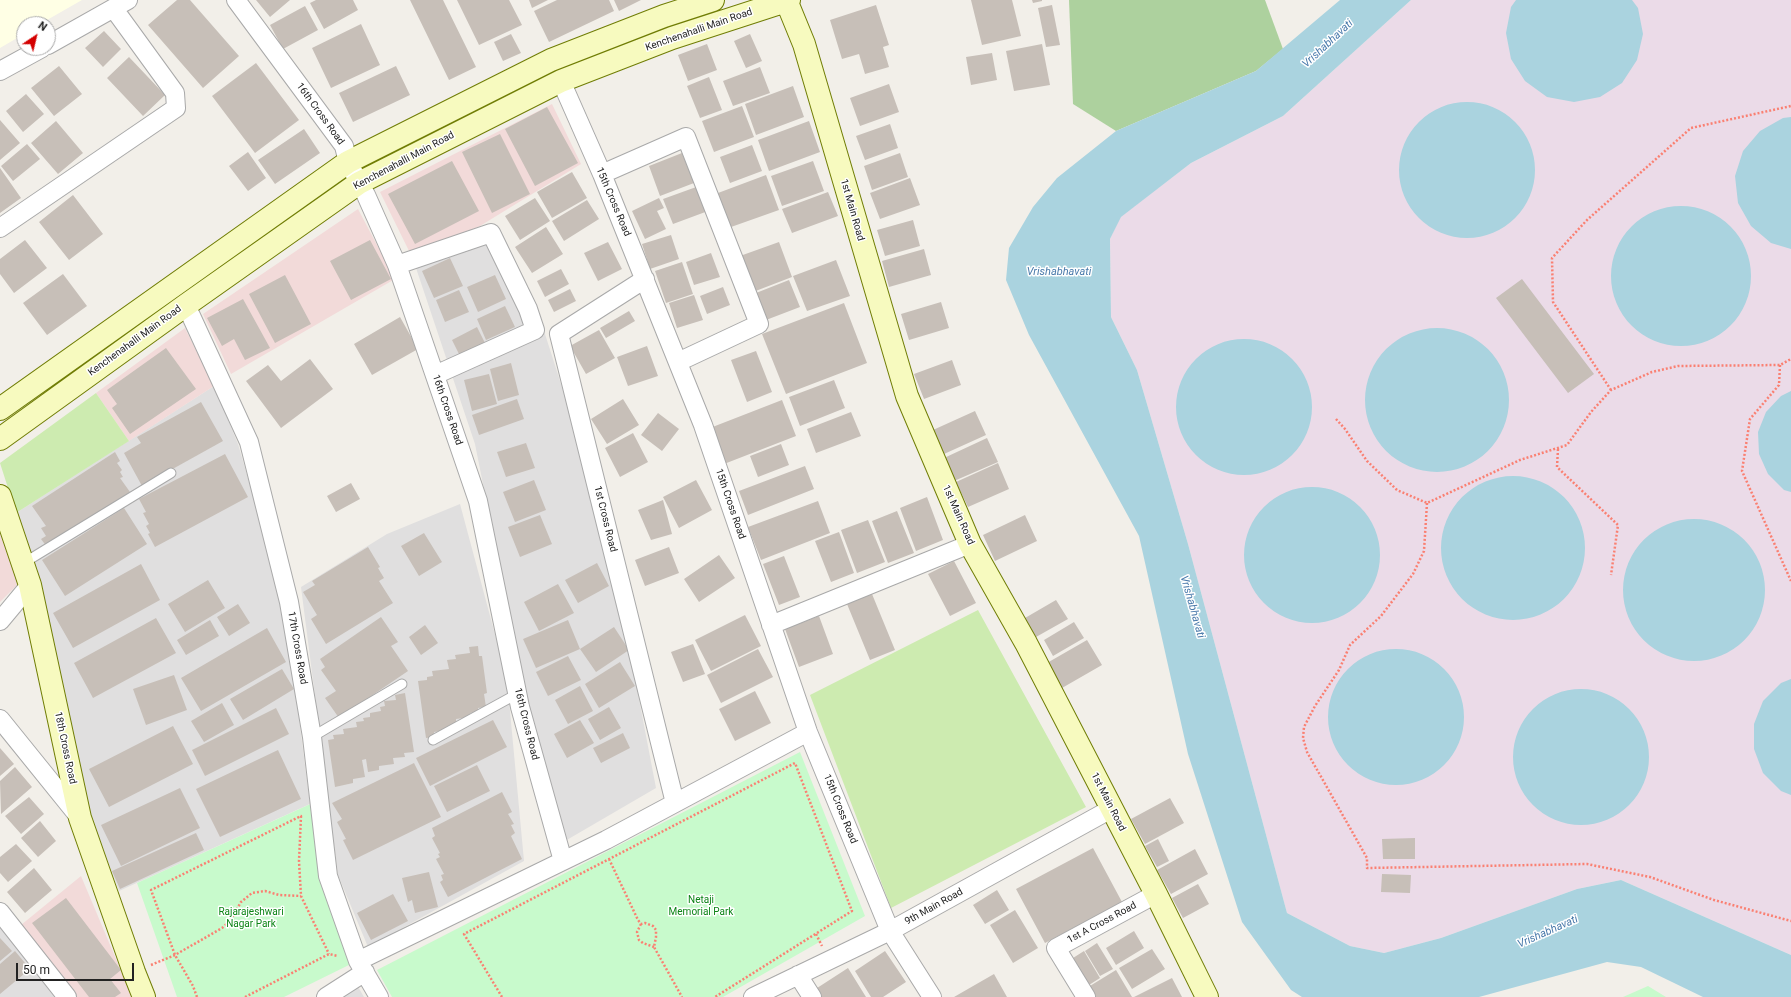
<!DOCTYPE html>
<style>
body{margin:0}
#map{position:relative;width:1791px;height:997px;overflow:hidden;background:#f2efe9;font-family:Roboto,sans-serif}
canvas{display:block}
.north{position:absolute;left:16px;top:16px;width:40px;height:40px;box-sizing:border-box;background:#fff;border:1px solid #a7a7a7;border-radius:50%;rotate:35deg;font-size:11px;font-weight:700;line-height:16px;text-align:center;color:#222}
.north::after{content:'';display:block;margin:auto;width:14px;height:18px;background:#d40000;clip-path:polygon(50% 0,100% 100%,50% 72%,0 100%)}
.scale{position:absolute;left:16px;top:963px;width:118px;height:18px;box-sizing:border-box;border:2px solid #222;border-top:0;padding-left:5px;font-size:12px;line-height:14px;white-space:nowrap;color:#222;-webkit-text-stroke:3px #fff;paint-order:stroke}
</style>
<div id="map">
<canvas width="1791" height="997"></canvas>
<div class="north">N</div>
<div class="scale">50 m</div>
</div>
<script>
const context = document.querySelector('canvas').getContext('2d');
context.lineJoin = 'round';
function fillPath(path, color) { context.fillStyle = color; context.fill(path, 'evenodd'); }
const poly = rows => new Path2D(rows.map(r => 'M' + r).join(''));
function trace(path, color, width, dash) { context.strokeStyle = color; context.lineWidth = width; context.lineCap = dash ? 'butt' : 'round'; context.setLineDash(dash || []); context.stroke(path); }
function label(font, color, halo, rows, align = 'center') {
  context.font = font + ' Roboto,sans-serif'; context.lineWidth = 3; context.setLineDash([]); context.textBaseline = 'middle'; context.strokeStyle = halo; context.fillStyle = color; for (const [text, x, y, turn = 0] of rows) {
    context.save(); context.translate(x, y); context.rotate((+turn || 0) * Math.PI / 180); context.textAlign = isNaN(turn) ? turn : align; if (halo) context.strokeText(text, 0, 0); context.fillText(text, 0, 0); context.restore();
  }
}
fillPath(poly([
 [503,235,545,334,577,434,621,605,656,788,565,841,524,689,475,444,416,268],
 [214,386,238,444,284,601,310,804,119,891,90,815,16,513],
 [460,504,507,679,524,861,368,947,338,875,301,587,387,534],
 [0,921,61,997,0,997],
 [357,985,364,997,338,997]
]), '#e0dfdf');
fillPath(poly([
 [552,104,581,164,480,226,411,255,380,192],
 [358,209,395,279,231,374,203,314],
 [185,328,214,386,129,441,96,393],
 [0,529,19,583,0,602],
 [81,876,132,997,77,997,21,925]
]), '#f2dad9');
fillPath(poly([
 [1411,0,1791,0,1791,955,1621,880,1577,889,1441,938,1384,953,1350,946,1287,913,1188,544,1137,370,1111,317,1110,239,1120,217,1191,163,1283,116]
]), '#ebdbe8');
fillPath(poly([
 [0,0,82,0,40,24,24,24,24,34,0,48]
]), '#ffffe5');
fillPath(poly([
 [96,393,129,441,16,513,0,463],
 [978,610,1086,807,891,908,810,695]
]), '#cdebb0');
fillPath(poly([
 [1069,0,1265,0,1283,49,1256,71,1116,131,1073,104]
]), '#add19e');
fillPath(poly([
 [800,752,865,916,723,997,392,997,377,970],
 [317,801,353,963,284,997,177,997,137,883],
 [1648,986,1666,997,1623,997]
]), '#c8facc');
fillPath(poly([
 [1340,0,1411,0,1283,116,1191,163,1121,217,1110,239,1111,317,1137,370,1188,544,1287,913,1350,946,1384,953,1441,938,1577,889,1621,880,1791,955,1791,997,1703,997,1641,967,1607,962,1479,997,1302,997,1291,990,1242,922,1188,754,1139,536,1029,335,1006,280,1009,248,1033,207,1057,178,1116,131,1256,71],
 [1516,0,1632,0,1638,8,1643,34,1637,60,1622,83,1600,97,1574,102,1547,97,1525,81,1511,59,1506,33,1511,7],
 '1399 170a68 68 0 1 1 136 0a68 68 0 1 1-136 0Z',
 [1791,117,1791,249,1771,243,1751,226,1738,203,1735,176,1743,151,1760,131,1783,118],
 '1611 276a70 70 0 1 1 140 0a70 70 0 1 1-140 0Z',
 '1365 400a72 72 0 1 1 144 0a72 72 0 1 1-144 0Z',
 '1176 407a68 68 0 1 1 136 0a68 68 0 1 1-136 0Z',
 [1791,391,1791,492,1784,490,1768,474,1759,454,1758,432,1766,412,1781,396],
 '1441 548a72 72 0 1 1 144 0a72 72 0 1 1-144 0Z',
 '1244 555a68 68 0 1 1 136 0a68 68 0 1 1-136 0Z',
 '1623 590a71 71 0 1 1 142 0a71 71 0 1 1-142 0Z',
 '1328 717a68 68 0 1 1 136 0a68 68 0 1 1-136 0Z',
 [1791,679,1791,795,1781,791,1763,773,1754,749,1754,724,1763,701,1781,683],
 '1513 757a68 68 0 1 1 136 0a68 68 0 1 1-136 0Z'
]), '#aad3df');
fillPath(poly([
 [177,0,190,0,239,56,203,88,148,25],
 [256,0,290,0,270,17],
 [316,0,353,0,358,10,324,29,310,3],
 [410,0,443,0,476,67,449,80],
 [457,0,509,0,522,25,479,45],
 [529,0,548,0,532,8],
 [557,0,609,0,614,11,549,42,534,11],
 [614,0,641,0,619,11],
 [971,0,1012,0,1021,36,982,45],
 [1032,0,1042,0,1042,1,1033,3],
 [876,5,889,45,883,47,889,67,865,74,859,54,842,59,830,20],
 [1052,5,1060,45,1046,47,1038,8],
 [305,6,318,30,283,49,270,25],
 [361,24,380,65,331,88,312,48],
 [104,31,121,49,103,67,85,48],
 [511,34,521,53,503,61,494,42],
 [750,34,762,61,746,68,734,41],
 [707,44,717,70,688,81,678,55],
 [1042,44,1050,85,1014,91,1006,51],
 [992,53,997,80,971,85,966,57],
 [129,57,165,95,143,116,107,78],
 [256,63,299,120,255,153,212,96],
 [59,66,82,94,54,116,31,88],
 [396,66,410,95,353,122,339,93],
 [760,67,770,93,733,106,723,81],
 [709,77,722,110,700,118,687,86],
 [889,84,899,112,860,126,850,98],
 [793,86,804,117,756,135,745,104],
 [26,94,44,114,23,132,6,111],
 [742,106,754,137,714,152,702,121],
 [547,107,578,163,535,186,505,129],
 [0,120,20,143,0,160],
 [56,121,83,153,58,174,31,143],
 [809,121,820,152,769,171,758,140],
 [890,124,898,148,865,160,856,136],
 [304,129,320,153,275,184,258,160],
 [500,134,530,194,492,213,462,152],
 [27,144,40,159,13,181,1,166],
 [752,145,762,171,730,183,720,157],
 [248,152,266,178,248,191,229,166],
 [682,153,694,183,660,196,649,166],
 [900,153,908,177,872,190,864,166],
 [452,161,479,211,415,244,388,194],
 [813,161,824,191,782,206,771,176],
 [0,168,21,198,0,213],
 [572,172,587,198,552,218,537,192],
 [766,175,779,210,731,227,718,193],
 [910,178,920,205,880,219,870,193],
 [699,186,708,211,673,224,663,199],
 [828,192,838,216,792,233,782,209],
 [73,195,103,234,69,260,39,222],
 [535,198,550,221,520,240,505,216],
 [659,198,664,208,657,211,666,229,645,239,632,211],
 [587,200,599,219,564,241,552,221],
 [913,220,920,246,885,256,877,230],
 [546,227,563,254,532,273,515,247],
 [671,235,679,259,650,269,642,244],
 [25,240,47,268,14,293,0,274,0,259],
 [370,240,391,279,351,300,330,261],
 [608,242,622,269,598,281,584,253],
 [779,242,792,277,753,292,740,256],
 [924,249,931,275,889,287,882,261],
 [711,253,720,277,694,285,686,262],
 [450,258,463,286,434,298,422,271],
 [836,260,850,296,807,311,793,276],
 [682,262,693,294,666,303,655,271],
 [561,269,569,284,545,297,537,281],
 [63,274,87,306,47,335,23,303],
 [285,275,311,324,275,343,249,294],
 [495,275,506,299,478,312,467,287],
 [1522,279,1594,374,1568,393,1496,298],
 [789,280,800,307,766,320,756,293],
 [723,287,730,305,707,314,700,296],
 [570,289,576,301,554,312,548,300],
 [459,290,469,312,445,322,436,300],
 [694,295,703,320,677,328,669,303],
 [243,299,270,348,245,360,234,339,222,346,207,318],
 [941,302,949,328,909,340,901,314],
 [844,303,867,363,786,394,762,334],
 [505,306,515,327,486,340,477,319],
 [629,311,635,321,606,338,600,328],
 [400,317,418,349,372,375,354,344],
 [477,327,486,345,461,358,452,340],
 [599,330,615,358,586,374,570,346],
 [647,346,658,376,628,386,617,357],
 [166,348,196,389,130,434,112,408,117,404,107,390],
 [756,351,772,392,747,402,731,360],
 [310,359,333,389,281,428,246,381,268,365,281,381],
 [952,360,961,385,924,399,914,374],
 [511,363,519,395,498,401,490,369],
 [489,374,497,404,472,411,464,380],
 [834,380,845,408,800,426,789,397],
 [517,399,524,419,479,435,472,415],
 [623,399,639,425,607,444,591,419],
 [782,400,796,436,724,464,710,428],
 [201,402,223,441,142,486,124,453,141,443,137,437],
 [975,411,986,435,944,454,933,430],
 [851,412,861,436,816,453,807,429],
 [658,413,679,429,662,451,641,435],
 [633,433,648,462,620,477,605,448],
 [987,438,998,462,954,481,944,458],
 [526,443,535,468,506,477,497,452],
 [781,444,789,465,758,477,750,456],
 [115,452,120,461,117,463,122,470,120,472,123,477,120,478,130,492,47,547,41,539,46,536,41,528,46,526,32,506],
 [225,454,248,497,155,547,148,534,150,533,146,526,149,524,143,513,146,512,139,499],
 [998,463,1009,489,968,507,956,482],
 [805,466,814,489,748,515,739,491],
 [534,480,546,510,515,522,503,492],
 [696,480,712,510,679,528,663,497],
 [351,483,360,499,336,512,327,496],
 [927,497,943,540,916,551,900,508],
 [663,500,672,534,651,540,638,510],
 [818,501,830,533,761,560,748,527],
 [124,508,147,544,65,596,42,560],
 [897,511,914,553,888,563,872,521],
 [540,515,552,544,520,557,508,527],
 [1025,515,1037,541,995,561,983,535],
 [868,520,885,562,857,573,841,530],
 [839,532,854,573,831,582,815,541],
 [424,533,442,562,419,576,401,546],
 [368,547,380,567,378,568,384,578,379,581,393,603,326,644,311,619,317,615,303,592,315,585,312,581],
 [669,547,679,573,645,586,635,560],
 [719,555,735,578,699,602,684,579],
 [784,556,800,597,779,605,763,564],
 [954,561,976,603,950,616,928,574],
 [597,563,609,586,578,603,565,580],
 [141,564,160,600,73,648,53,613],
 [208,580,225,608,185,632,168,604],
 [558,584,574,613,539,631,524,602],
 [872,594,895,650,870,660,847,604],
 [1056,600,1068,619,1036,637,1025,618],
 [238,604,250,623,229,636,217,617],
 [745,615,761,646,711,671,695,640],
 [819,616,833,654,799,667,785,629],
 [381,617,398,642,391,646,408,671,339,718,325,698,336,691,321,670,325,667,320,659],
 [156,618,176,653,93,698,74,663],
 [210,620,219,636,186,655,177,640],
 [568,620,580,649,536,668,523,639],
 [1074,622,1084,638,1053,656,1044,640],
 [425,625,438,643,421,655,409,637],
 [614,627,629,650,596,672,580,649],
 [267,628,286,662,201,711,181,678],
 [1087,640,1102,665,1062,688,1047,663],
 [693,644,705,674,683,682,671,652],
 [478,646,479,656,482,656,487,693,484,694,486,707,478,708,478,712,470,713,471,717,456,719,456,725,448,726,449,730,434,732,435,737,426,738,418,681,427,680,427,677,433,676,432,671,449,669,447,660,456,659,455,655,470,653,469,647],
 [758,649,773,677,721,703,707,675],
 [568,656,581,680,548,696,536,672],
 [620,662,635,686,599,708,585,684],
 [282,669,294,689,243,720,230,699],
 [174,675,187,710,146,725,133,689],
 [580,686,593,711,568,724,555,700],
 [755,691,771,723,735,741,719,709],
 [405,693,414,752,404,753,405,757,393,758,394,764,379,766,379,770,368,772,366,759,362,760,365,777,353,779,353,783,335,787,328,740,334,739,333,735,344,734,343,729,357,727,356,722,364,721,363,718,370,717,370,713,381,711,380,707,385,706,384,701,396,700,395,695],
 [222,703,234,725,204,742,191,721],
 [609,707,621,728,600,740,588,719],
 [276,708,289,734,205,776,192,750],
 [493,720,507,747,430,786,416,758],
 [580,720,594,743,567,758,554,734],
 [173,726,193,764,109,807,89,769],
 [623,733,630,748,601,763,593,748],
 [0,748,14,764,0,776],
 [278,750,301,799,220,837,196,789],
 [414,763,441,817,353,860,343,840,346,839,337,822,342,819,332,803],
 [477,765,490,791,447,812,434,786],
 [15,767,32,787,1,814,0,781],
 [180,788,200,828,121,866,101,825],
 [502,792,512,812,508,814,514,824,511,825,515,833,511,836,522,859,448,897,440,882,443,880,441,875,444,874,436,859,440,857,438,854,440,853,432,838,435,836,432,828],
 [29,797,44,814,21,834,5,816],
 [1170,798,1184,823,1145,844,1131,819],
 [40,821,56,841,38,857,21,838],
 [196,833,204,850,120,889,112,871],
 [1415,838,1415,859,1383,859,1382,839],
 [1158,839,1169,861,1157,867,1145,846],
 [16,844,32,861,8,882,0,873,0,857],
 [1093,848,1122,902,1045,943,1016,889],
 [1195,849,1208,874,1171,894,1157,870],
 [34,868,52,890,25,913,7,892],
 [429,872,438,907,415,913,412,900,408,902,402,878],
 [1382,874,1411,875,1410,893,1381,892],
 [1198,884,1209,904,1183,918,1172,898],
 [997,890,1009,910,985,924,973,905],
 [393,894,408,921,371,940,357,913],
 [66,898,121,970,110,979,121,993,115,997,89,997,32,923],
 [1015,910,1038,948,1013,963,990,925],
 [1134,931,1144,948,1116,965,1106,948],
 [0,938,12,951,0,961],
 [1097,943,1113,969,1100,976,1085,951],
 [1152,949,1165,969,1132,989,1119,968],
 [15,951,30,969,0,994,0,964],
 [885,951,906,982,883,997,871,997,855,971],
 [1084,951,1100,978,1089,985,1073,958],
 [848,968,866,997,819,997,814,990],
 [1116,970,1132,997,1090,997,1085,989],
 [994,974,1007,997,954,997],
 [1172,978,1182,997,1134,997]
]), '#c7bfb8');
const lane = poly([
 [22,564,171,473],
 [312,737,402,684],
 [433,740,517,694]
]);
const street = poly([
 [236,0,344,146,348,162,366,195,397,265,478,501,520,707,563,861],
 [48,45,128,0],
 [0,71,42,48],
 [561,81,602,174,703,425,808,732,890,931,932,997],
 [602,174,686,137,759,324,678,362],
 [0,228,176,108,175,93,114,9],
 [397,265,491,233,528,309,535,330,435,375],
 [645,279,559,334,675,803],
 [186,305,249,442,289,602,312,737,328,876,358,961,379,997],
 [0,621,30,585],
 [771,625,970,544],
 [0,719,80,818],
 [0,912,67,997],
 [358,961,606,840,808,732],
 [798,975,812,997],
 [326,997,365,972],
 [753,997,890,931,1111,809],
 [1086,997,1056,948,1156,894]
]);
const secondary = poly([
 [786,0,804,44,907,396,970,544,1026,643,1156,894,1207,997],
 [0,409,348,162,551,60,664,16,713,0],
 [0,439,186,305,359,183,561,81,672,38,789,0],
 [0,496,30,585,80,818,134,972,144,997]
]);
trace(lane, '#a9a9a9', 11);
trace(street, '#a9a9a9', 20);
trace(secondary, '#707d05', 24);
trace(poly([
 [1780,365,1779,385,1750,419,1742,471,1791,581],
 [1611,390,1553,302,1552,258,1587,220,1691,128,1791,106],
 [1336,419,1345,429,1367,461,1397,490,1427,503,1520,460,1567,445,1591,412,1611,390,1652,372,1678,366,1780,365,1791,359],
 [1558,449,1557,467,1618,525,1611,575],
 [1427,503,1424,551,1413,574,1381,616,1350,645,1339,670,1315,706,1304,727,1303,738,1307,752,1367,858,1367,868,1587,864,1650,877,1714,900,1791,921],
 [609,859,638,920,641,924,645,923,653,926,656,930,656,937,654,947,682,997],
 [641,924,637,932,639,940,643,943,654,947],
 [816,934,822,946],
 [151,965,175,955,222,928,230,921,241,902,252,893,265,891,279,895,301,896],
 [197,997,193,986,175,955,151,890,301,816,299,861,301,896,329,954],
 [245,997,329,954,338,956],
 [502,997,464,934,795,763,852,911,715,997]
]), '#fa8072', 2.5, [2, 2]);
trace(lane, '#fff', 9);
trace(street, '#fff', 18);
trace(secondary, '#f7fabf', 22);
label('10px', '#222', '#fff', [
 ["Kenchenahalli Main Road",699,30,-19],
 ["16th Cross Road",320,114,54],
 ["Kenchenahalli Main Road",404,161,-28],
 ["15th Cross Road",613,202,67],
 ["1st Main Road",852,210,74],
 ["Kenchenahalli Main Road",135,341,-36],
 ["16th Cross Road",447,410,71],
 ["15th Cross Road",730,504,71],
 ["1st Main Road",958,515,66],
 ["1st Cross Road",605,519,76],
 ["17th Cross Road",297,648,80],
 ["16th Cross Road",526,724,76],
 ["18th Cross Road",65,748,78],
 ["1st Main Road",1108,802,63],
 ["15th Cross Road",840,809,68],
 ["9th Main Road",934,907,-29],
 ["1st A Cross Road",1102,923,-28]
]);
label('10px', '#0c8416', '#fff', [
 ["Netaji",701,900],
 ["Memorial Park",701,912],
 ["Rajarajeshwari",251,912],
 ["Nagar Park",251,924]
]);
label('italic 11px', '#4a7aab', '#fff', [
 ["Vrishabhavati",1328,44,-43],
 ["Vrishabhavati",1059,272],
 ["Vrishabhavati",1192,607,74],
 ["Vrishabhavati",1548,932,-24]
]);
</script>
